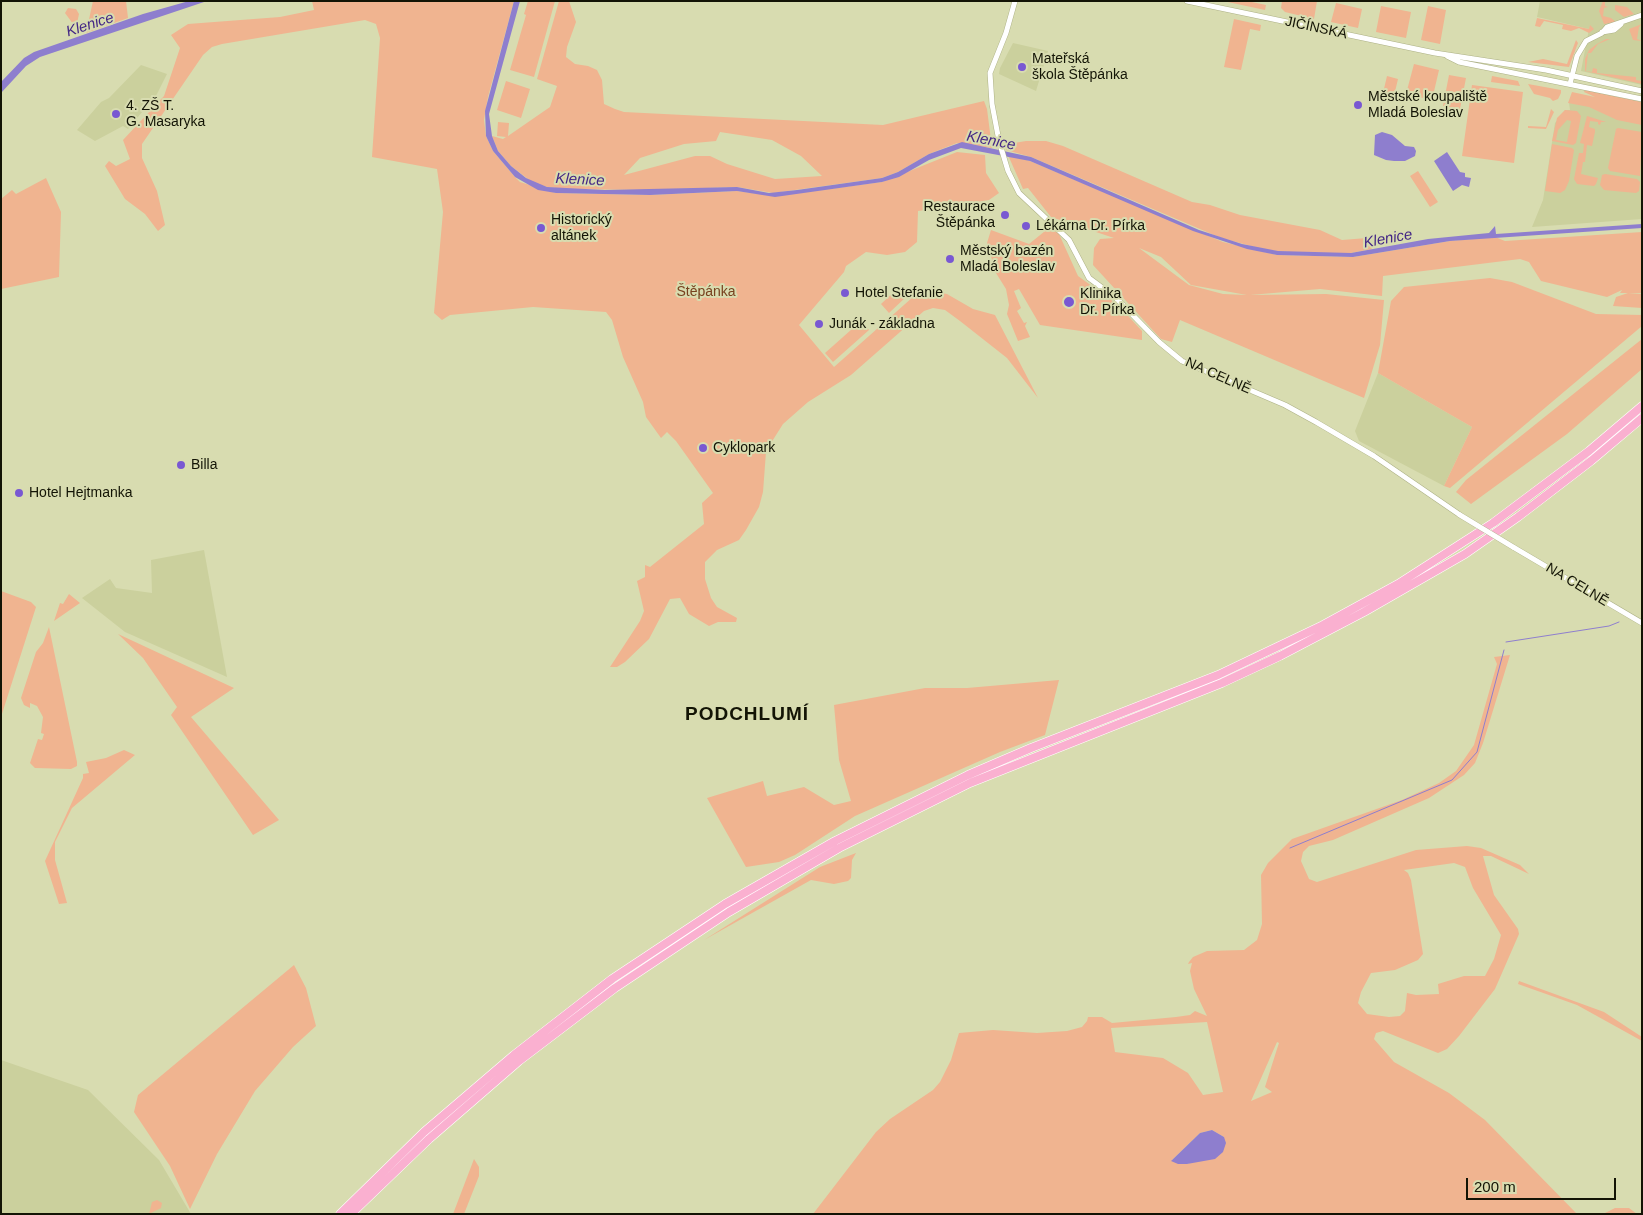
<!DOCTYPE html>
<meta charset="utf-8">
<style>
body{margin:0}
#map{position:relative;width:1643px;height:1215px;overflow:hidden;background:#d8dcb0;font-family:Arial,sans-serif}
canvas{display:block}
.frame{position:absolute;inset:0;border:2px solid #131405;pointer-events:none}
.scale{position:absolute;left:1466px;top:1178px;width:150px;height:22px;box-sizing:border-box;border:2px solid #131405;border-top:0;padding-left:6px;font-size:15px;line-height:18px;white-space:nowrap;color:#131405;-webkit-text-stroke:4px #d8dcb0;paint-order:stroke}
</style>
<div id="map">
<canvas width="1643" height="1215"></canvas>
<div class="frame"></div>
<div class="scale">200 m</div>
</div>
<script>
const context = document.querySelector('canvas').getContext('2d');
context.lineJoin = 'round';
function fillPath(path, color) { context.fillStyle = color; context.fill(path, 'evenodd'); }
const poly = rows => new Path2D(rows.map(r => 'M' + r).join(''));
function trace(path, color, width, dash) { context.strokeStyle = color; context.lineWidth = width; context.lineCap = dash ? 'butt' : 'round'; context.setLineDash(dash || []); context.stroke(path); }
function label(font, color, halo, rows, align = 'center') {
  context.font = font + ' Arial,sans-serif'; context.lineWidth = 4; context.setLineDash([]); context.textBaseline = 'middle'; context.strokeStyle = halo; context.fillStyle = color; for (const [text, x, y, turn = 0] of rows) {
    context.save(); context.translate(x, y); context.rotate((+turn || 0) * Math.PI / 180); context.textAlign = isNaN(turn) ? turn : align; if (halo) context.strokeText(text, 0, 0); context.fillText(text, 0, 0); context.restore();
  }
}
fillPath(poly([
 [1540,1,1642,1,1642,85,1581,71,1589,29,1537,17],
 [1013,43,1048,51,1036,91,999,74,1000,68],
 [141,65,167,74,157,94,128,129,123,126,95,141,77,130,101,102,109,98],
 [1569,102,1642,108,1642,219,1532,227,1543,200,1555,123,1565,110,1570,110],
 [1378,373,1472,427,1444,486,1359,441,1355,431],
 [204,550,227,677,125,632,82,598,110,579,116,588,152,593,151,560],
 [1,1060,88,1090,159,1160,191,1214,1,1214]
]), '#cbd09d');
fillPath(poly([
 [93,1,126,1,128,18,86,33],
 [312,1,514,1,488,97,484,120,486,136,493,151,515,177,520,182,556,193,650,195,737,191,775,196,882,182,957,152,985,155,986,173,999,193,989,200,918,211,917,242,905,252,887,255,866,252,846,266,844,272,799,325,834,367,922,289,947,294,973,309,995,315,1038,398,1007,358,960,321,945,310,933,308,924,311,851,375,808,402,783,424,771,443,766,452,763,492,759,507,746,530,739,540,717,550,705,562,705,579,711,598,717,607,737,618,736,622,718,622,709,626,689,614,680,598,670,599,649,639,625,662,617,667,610,667,640,621,644,611,637,581,645,577,645,565,650,567,704,524,702,503,713,493,676,441,667,432,661,438,646,417,643,402,623,357,612,320,606,312,533,307,450,315,442,320,434,313,443,212,437,169,372,157,380,38,376,24,365,20,222,44,212,47,203,55,142,144,142,158,157,191,165,225,158,231,145,214,125,199,105,166,109,161,116,166,130,159,123,140,164,96,180,48,171,35,188,24,280,17,314,10],
 [528,1,555,1,534,77,510,70,526,15,524,14],
 [559,1,569,1,576,22,567,47,566,57,575,64,588,66,597,70,602,80,604,104,615,109,624,112,883,125,984,101,987,109,992,148,957,143,929,154,898,172,882,178,773,193,737,187,647,190,566,189,547,187,533,183,511,166,498,151,492,136,503,139,506,137,497,136,498,122,509,123,508,136,550,107,557,86,537,79],
 [720,132,772,140,801,156,822,176,775,179,727,164,710,156,695,156,624,175,640,158,684,144,716,141],
 [1223,1,1247,1,1266,5,1265,10],
 [1282,1,1317,1,1314,19,1285,12,1281,8],
 [1603,1,1605,1,1605,6,1608,7,1604,8,1603,16,1611,18,1616,22,1604,24,1599,11],
 [1336,3,1362,9,1358,28,1331,22],
 [1615,5,1627,7,1634,14,1624,17,1615,10],
 [1381,6,1411,12,1406,38,1376,32],
 [1428,6,1446,10,1440,44,1421,40],
 [68,8,76,9,79,14,76,28,65,13],
 [1537,18,1589,29,1590,25,1594,29,1589,33,1579,28,1571,31,1562,29,1563,25,1544,21,1540,27,1535,26],
 [1234,19,1261,25,1260,31,1250,29,1241,70,1224,67],
 [1642,24,1639,27,1637,39,1642,41,1633,40,1629,29],
 [1606,39,1610,39,1598,44,1591,53,1588,53,1586,71,1592,72,1593,68,1597,69,1597,73,1636,77,1636,80,1642,81,1642,84,1585,71,1585,59,1589,50,1597,44],
 [1576,40,1578,43,1569,67,1528,62,1543,59,1567,64],
 [1414,64,1439,70,1432,100,1406,94],
 [1449,75,1466,78,1460,109,1443,106],
 [1387,76,1398,79,1394,96,1383,93],
 [1492,76,1518,81,1520,86,1491,82],
 [506,81,530,89,521,118,497,110],
 [1528,84,1561,90,1561,93,1558,99,1553,101,1550,98,1534,94],
 [1472,85,1523,92,1514,163,1462,156],
 [1585,90,1642,102,1642,125,1617,120,1589,107,1568,103,1572,92,1595,97,1584,92],
 [1551,109,1554,112,1546,129,1528,128,1528,126,1546,127],
 [1565,110,1577,111,1581,116,1576,143,1573,145,1552,141,1557,118],
 [1567,120,1571,121,1567,142,1556,140,1558,130],
 [1587,116,1606,122,1601,122,1600,125,1598,124,1598,122,1590,121,1589,127,1595,129,1595,132,1592,146,1587,145,1585,162,1583,162,1581,174,1598,178,1596,184,1594,186,1577,184,1574,179,1579,153,1583,153,1584,144,1580,143],
 [1618,128,1642,132,1640,176,1610,171,1608,168,1616,129],
 [1026,141,1046,141,1063,146,1192,202,1210,205,1240,215,1320,230,1342,240,1367,238,1372,249,1351,253,1300,253,1266,250,1221,238,1031,157,1006,150,1008,144],
 [1552,144,1572,148,1574,150,1569,181,1565,190,1560,193,1545,191],
 [1008,155,1030,161,1223,242,1277,255,1353,257,1450,241,1495,237,1505,241,1642,232,1642,293,1620,293,1622,290,1607,297,1541,281,1529,262,1520,259,1383,276,1382,296,1320,289,1250,295,1326,294,1384,300,1380,345,1364,398,1180,320,1172,342,1161,339,1093,265,1094,248,1100,239,1114,238,1051,217,1028,188,1023,189],
 [1139,248,1161,257,1191,285,1247,295,1223,294,1189,285],
 [1418,171,1438,202,1430,207,1410,176],
 [1605,174,1637,179,1640,182,1639,191,1636,193,1604,190,1600,185,1602,175],
 [46,178,61,212,59,277,1,289,1,199,12,190,16,194],
 [1050,227,1059,234,1078,276,1118,305,1142,331,1142,340,1040,325,1019,289,1014,291,1021,308,1017,311,1024,323,1027,322,1025,326,1030,337,1018,341,1007,314,1009,305,1006,289,996,273,987,243,991,230,1029,244],
 [1490,278,1512,282,1596,314,1642,315,1642,326,1450,488,1444,486,1472,427,1378,373,1391,301,1404,287],
 [898,288,906,297,889,313,881,304],
 [1628,293,1642,294,1642,308,1613,306,1616,297],
 [861,321,869,330,833,362,825,353],
 [1642,339,1642,369,1567,434,1471,504,1456,492,1466,480],
 [1,591,31,602,36,607,1,717],
 [69,594,80,603,54,621,60,603,63,604],
 [49,627,77,762,77,766,71,769,35,768,30,763,38,739,42,740,44,734,41,733,43,717,37,706,30,703,30,708,24,705,21,698,36,652,43,643],
 [118,634,234,688,191,717,279,820,253,835,171,715,177,707,143,658],
 [1510,655,1483,743,1475,763,1464,775,1429,798,1333,840,1309,846,1303,852,1301,861,1309,879,1317,882,1416,850,1467,846,1481,848,1520,865,1529,874,1491,856,1483,856,1494,895,1518,929,1519,934,1495,989,1459,1036,1447,1049,1438,1053,1383,1031,1376,1033,1374,1039,1394,1062,1449,1093,1485,1120,1577,1214,813,1214,876,1132,890,1119,933,1090,940,1082,951,1060,959,1033,993,1030,1037,1033,1067,1031,1082,1027,1087,1021,1088,1017,1102,1017,1112,1023,1176,1017,1190,1015,1195,1011,1207,1016,1194,989,1190,971,1192,963,1188,964,1189,962,1193,957,1207,951,1244,950,1257,940,1262,924,1261,875,1268,863,1292,839,1402,800,1439,783,1456,771,1474,745,1497,664,1494,657],
 [1454,863,1465,867,1473,888,1501,935,1494,959,1485,976,1464,976,1438,984,1439,994,1416,995,1407,993,1405,1011,1400,1016,1389,1017,1367,1014,1358,1003,1361,992,1371,973,1395,970,1418,960,1423,954,1411,880,1408,873,1404,870],
 [1207,1022,1223,1092,1203,1095,1188,1073,1163,1058,1115,1052,1111,1028],
 [1277,1042,1279,1043,1277,1049,1265,1087,1272,1092,1251,1101],
 [1212,1130,1224,1137,1193,1162,1187,1164,1172,1160,1200,1133],
 [1059,680,1045,735,1000,752,855,816,795,855,779,862,746,867,707,798,763,781,767,796,804,787,834,805,851,801,839,760,834,705,925,688,967,688],
 [124,750,135,755,72,808,55,842,55,860,67,903,59,904,45,861,83,778,83,774,89,773,86,762,106,758],
 [856,853,852,860,851,878,848,881,834,884,811,880,704,940,820,867],
 [294,965,306,988,316,1026,293,1047,255,1091,217,1154,190,1209,170,1166,134,1112,138,1095],
 [1519,981,1604,1012,1642,1037,1642,1041,1577,1005,1518,984],
 [474,1159,479,1167,479,1176,464,1214,453,1214],
 [157,1200,162,1203,161,1208,149,1214,152,1202],
 [1615,1208,1629,1208,1637,1214,1603,1214]
]), '#f0b490');
fillPath(poly([
 [189,1,207,1,40,57,26,66,1,93,1,82,24,58,34,52,143,14],
 [514,1,520,1,489,114,492,136,498,151,511,166,526,178,547,187,605,190,737,187,769,193,797,190,882,178,898,172,929,154,962,142,1031,157,1199,230,1242,244,1278,251,1351,253,1428,239,1489,233,1495,226,1496,234,1642,224,1642,228,1450,241,1353,257,1277,255,1247,249,1193,231,1030,161,961,148,929,160,899,177,882,182,775,197,737,191,650,195,556,193,538,190,515,177,493,151,486,136,485,111],
 [1382,132,1392,135,1405,146,1414,147,1416,151,1415,156,1405,161,1394,161,1386,160,1374,155,1375,135],
 [1447,152,1460,172,1465,173,1465,177,1471,178,1469,187,1462,185,1453,191,1434,161],
 [1212,1130,1224,1137,1226,1143,1223,1152,1215,1159,1187,1164,1178,1164,1171,1161,1200,1133]
]), '#8e7ece');
trace(poly([
 [1506,642,1609,626,1619,622],
 [1290,848,1452,780,1477,752,1504,650]
]), '#8e7ece', 1);
const minor = poly([
 [1015,1,1006,33,990,73,992,104,999,141,1008,171,1019,193,1069,240,1089,278,1116,298,1159,342,1182,361,1285,405,1316,422,1374,456,1460,515],
 [1187,1,1435,53,1546,70,1642,91],
 [1602,32,1614,30,1621,24],
 [1447,56,1459,62,1642,99],
 [1570,84,1577,56,1586,41,1602,33,1607,27,1642,15],
 [1513,547,1642,623]
]);
const highway = poly([
 [340,1214,424,1132,514,1055,612,979,725,904,835,841,968,775,1031,748,1218,675,1323,625,1398,584,1493,523,1589,451,1642,406],
 [351,1214,429,1139,519,1061,615,988,729,912,839,848,970,783,1222,683,1280,656,1364,612,1465,554,1518,517,1591,461,1642,418]
]);
trace(minor, '#adb186', 6);
trace(highway, '#fff', 9);
trace(minor, '#fff', 5);
trace(highway, '#fab0d0', 8);
const minorBridge = poly([
 [1460,515,1513,547]
]);
trace(minorBridge, '#adb186', 6, []);
trace(minorBridge, '#fff', 5);
for (const [x, y, r, color] of [
 [1022,67,5,"#7958d2"],
 [1358,105,5,"#7958d2"],
 [116,114,5,"#7958d2"],
 [1005,215,5,"#7958d2"],
 [1026,226,5,"#7958d2"],
 [541,228,5,"#7958d2"],
 [950,259,5,"#7958d2"],
 [845,293,5,"#7958d2"],
 [1069,302,6,"#7958d2"],
 [819,324,5,"#7958d2"],
 [703,448,5,"#7958d2"],
 [181,465,5,"#7958d2"],
 [19,493,5,"#7958d2"]
]) { const dot = new Path2D(); dot.arc(x, y, r, 0, 2 * Math.PI); context.fillStyle = color; context.fill(dot); trace(dot, '#d8dcb0', 2); }
label('14px', '#131405', '#d8dcb0', [
 ["JIČÍNSKÁ",1316,28,12],
 ["NA CELNĚ",1218,376,24],
 ["NA CELNĚ",1577,585,31]
]);
label('14px', '#131405', '#d8dcb0', [
 ["Mateřská",1032,59],
 ["škola Štěpánka",1032,75],
 ["Městské koupaliště",1368,97],
 ["Mladá Boleslav",1368,113],
 ["4. ZŠ T.",126,106],
 ["G. Masaryka",126,122],
 ["Restaurace",995,207,"right"],
 ["Štěpánka",995,223,"right"],
 ["Historický",551,220],
 ["altánek",551,236],
 ["Lékárna Dr. Pírka",1036,226],
 ["Městský bazén",960,251],
 ["Mladá Boleslav",960,267],
 ["Hotel Stefanie",855,293],
 ["Klinika",1080,294],
 ["Dr. Pírka",1080,310],
 ["Junák - základna",829,324],
 ["Cyklopark",713,448],
 ["Billa",191,465],
 ["Hotel Hejtmanka",29,493]
], 'left');
label('14px', '#78421f', '#d8dcb0', [
 ["Štěpánka",706,292]
]);
label('italic 15px', '#442785', '#d8dcb0', [
 ["Klenice",90,25,-18],
 ["Klenice",991,141,11],
 ["Klenice",580,180,3],
 ["Klenice",1388,239,-10]
]);
context.letterSpacing = '1px';
label('bold 19px', '#131405', '#d8dcb0', [
 ["PODCHLUMÍ",747,715]
]);
context.letterSpacing = '0px';
</script>
